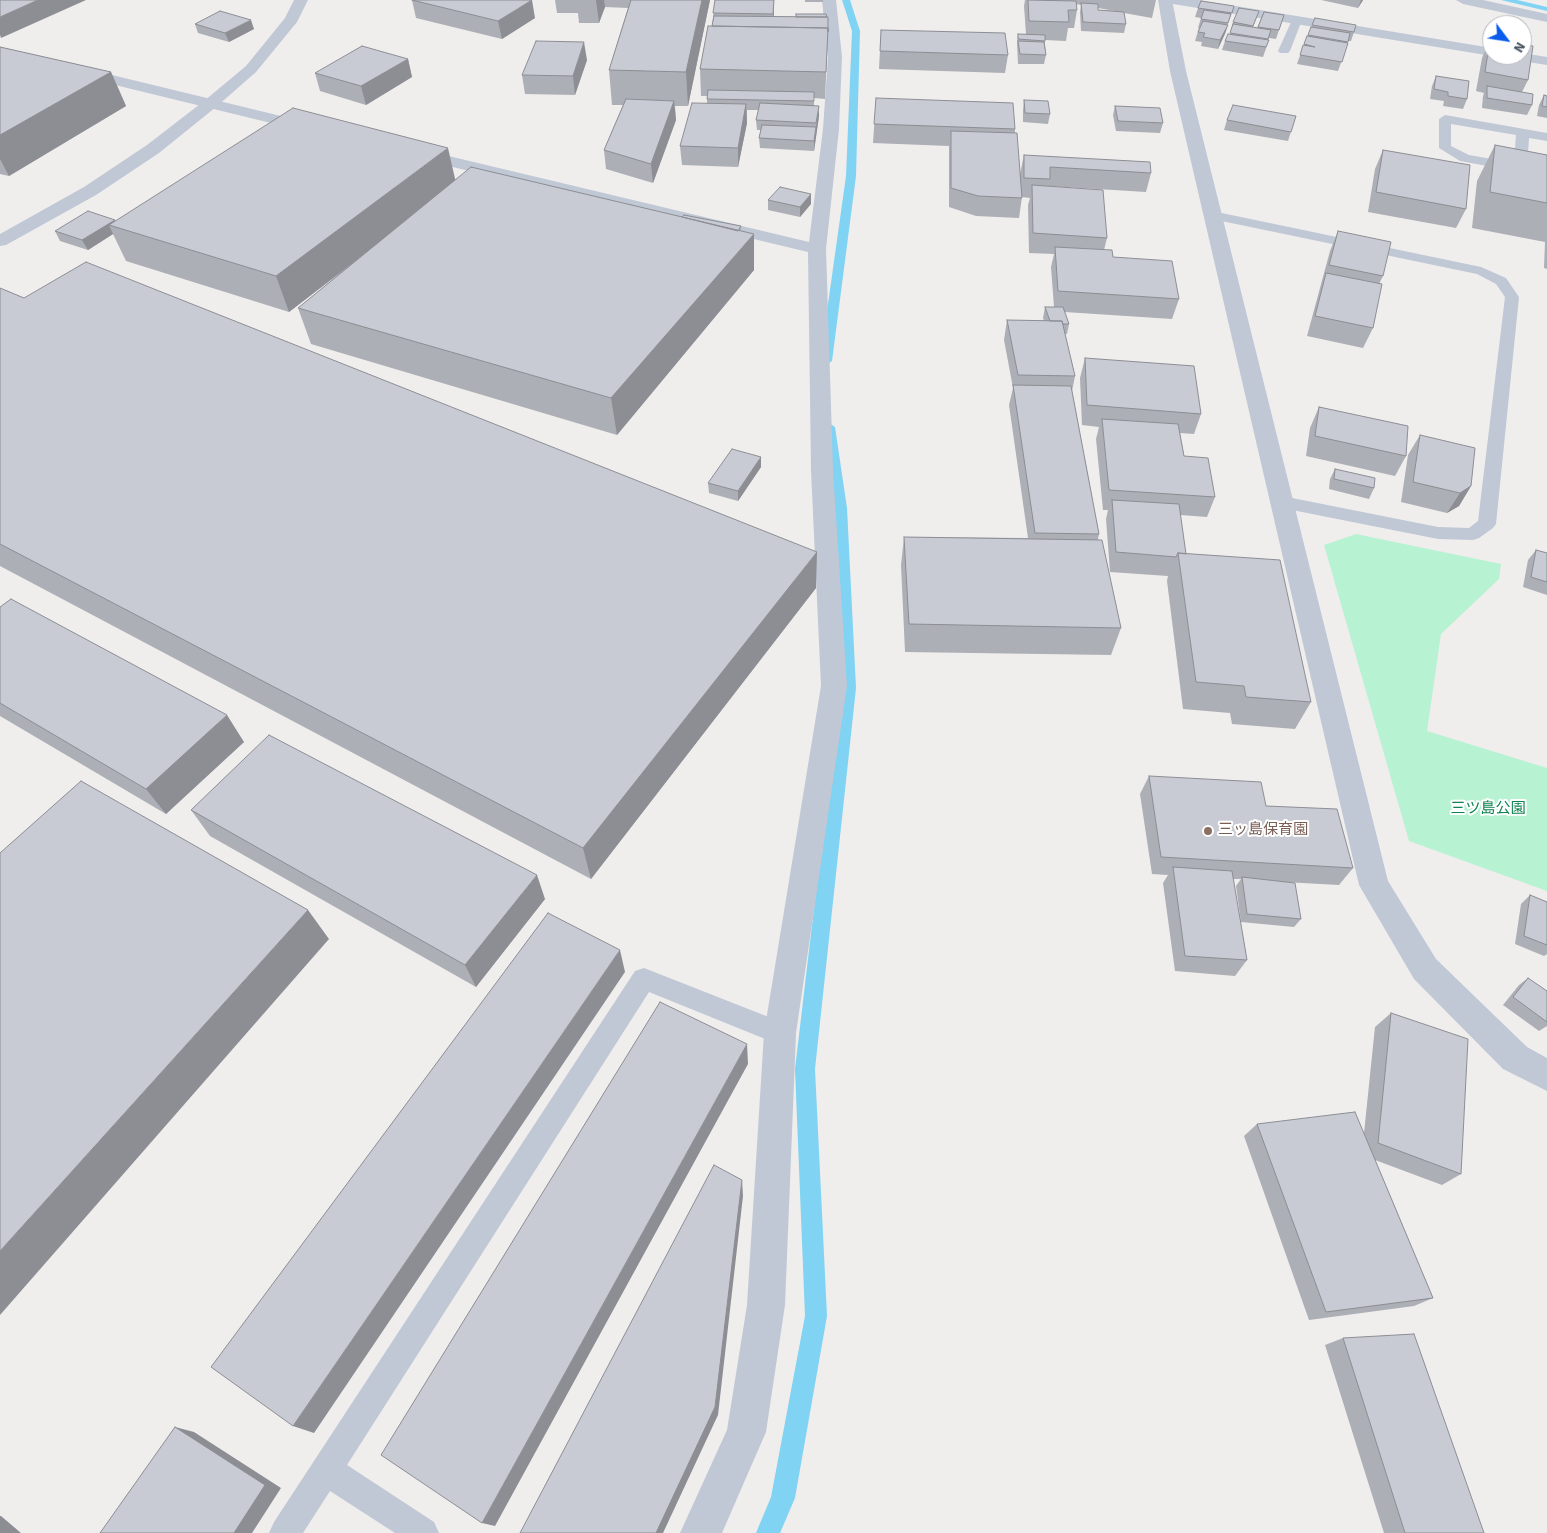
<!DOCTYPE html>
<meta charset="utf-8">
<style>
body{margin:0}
#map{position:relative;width:1547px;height:1533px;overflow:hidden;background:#f0eded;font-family:"Source Sans 3",sans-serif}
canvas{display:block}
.north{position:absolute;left:1482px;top:15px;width:50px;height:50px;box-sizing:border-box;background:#fff;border:1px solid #b4b9be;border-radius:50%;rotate:121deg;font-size:14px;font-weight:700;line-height:20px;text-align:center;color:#444f5c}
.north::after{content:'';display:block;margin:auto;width:18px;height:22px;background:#0a5dec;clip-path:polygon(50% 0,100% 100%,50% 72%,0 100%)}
</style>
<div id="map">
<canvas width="1547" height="1533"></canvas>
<div class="north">N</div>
</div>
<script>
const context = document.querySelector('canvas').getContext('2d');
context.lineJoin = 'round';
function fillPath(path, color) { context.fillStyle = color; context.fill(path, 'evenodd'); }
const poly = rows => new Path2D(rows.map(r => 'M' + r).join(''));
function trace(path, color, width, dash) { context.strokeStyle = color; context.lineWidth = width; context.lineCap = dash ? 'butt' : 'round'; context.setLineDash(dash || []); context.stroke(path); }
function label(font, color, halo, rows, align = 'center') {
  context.font = font + ' "Source Sans 3","Noto Sans JP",sans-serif'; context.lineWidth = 4; context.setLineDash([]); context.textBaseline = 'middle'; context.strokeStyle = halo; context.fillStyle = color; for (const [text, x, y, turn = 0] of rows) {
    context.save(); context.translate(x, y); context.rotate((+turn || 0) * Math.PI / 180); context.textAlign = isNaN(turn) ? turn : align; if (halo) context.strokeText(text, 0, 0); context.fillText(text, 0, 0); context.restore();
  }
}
fillPath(poly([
 [1356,534,1501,564,1499,579,1441,634,1427,731,1547,768,1547,891,1409,841,1324,545]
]), '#b7f2d2');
fillPath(poly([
 [842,0,850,0,860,31,856,176,832,361,826,365,820,361,846,176,852,31,842,0],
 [1501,0,1517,0,1547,7,1547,11,1501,0],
 [829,423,835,427,847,508,856,688,815,1069,827,1316,795,1498,780,1533,756,1533,771,1497,805,1316,795,1069,840,688,833,508,823,427,829,423]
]), '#80d3f3');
fillPath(poly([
 [1297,17,1302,20,1290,51,1288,53,1280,53,1278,51,1292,20,1297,17],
 [1445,115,1547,133,1547,141,1529,138,1527,168,1520,172,1460,161,1439,148,1439,119,1445,115],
 [1451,124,1516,135,1514,163,1469,155,1451,146,1451,124],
 [1212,211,1481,267,1506,278,1519,297,1496,524,1493,528,1479,538,1473,540,1438,539,1282,508,1276,506,1273,502,1276,498,1282,496,1438,527,1469,528,1478,521,1505,297,1496,284,1477,274,1207,218,1205,215,1212,211],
 [644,968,789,1025,792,1033,789,1041,780,1045,649,992,347,1465,434,1522,439,1533,395,1533,330,1491,303,1533,269,1533,274,1522,635,971,644,968]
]), '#bfc8d4');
fillPath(poly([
 [822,0,836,0,842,57,839,129,826,249,833,470,847,686,796,1033,785,1305,766,1432,722,1533,680,1533,727,1430,747,1305,764,1033,821,686,811,470,808,252,415,158,409,157,407,153,409,149,415,148,809,242,823,129,828,57,822,0],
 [1166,0,1199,0,1492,48,1492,55,1497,55,1492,56,1173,4,1166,0],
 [1456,0,1483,0,1547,14,1547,22,1463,4,1456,0],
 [1522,53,1547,57,1547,65,1509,59,1504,58,1502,55,1522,55,1522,53],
 [79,67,318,125,320,128,318,131,312,133,74,75,71,72,74,69,79,67]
]), '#bfc8d4');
fillPath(poly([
 [294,0,308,0,297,22,256,72,216,107,159,153,96,195,6,245,0,246,0,234,84,187,147,145,204,101,246,66,285,18,294,0],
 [1158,0,1172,0,1186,71,1388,881,1436,959,1527,1047,1547,1058,1547,1091,1503,1069,1414,979,1359,885,1170,71,1158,0]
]), '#bfc8d4');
fillPath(poly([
 [412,0,535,18,502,39,416,18],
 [555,0,710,0,688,106,675,106,676,120,653,183,606,169,604,150,623,105,612,105,609,70,628,8,605,7,599,23,579,23,578,13,557,13],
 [715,0,774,0,774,17,828,32,825,99,814,98,814,106,819,116,814,151,760,148,759,138,761,130,757,130,756,120,759,110,747,110,747,123,738,167,682,165,680,146,707,103,707,96,701,96,700,69,712,26],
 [805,0,823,0,823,2,805,2],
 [1025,0,1156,0,1152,18,1124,13,1126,24,1124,33,1081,31,1080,12,1081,5,1076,4,1077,10,1074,28,1068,28,1066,41,1045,40,1045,45,1046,55,1044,64,1018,64,1017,43,1018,34,1026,34,1024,6],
 [1098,8,1115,11,1098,10],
 [1321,0,1363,0,1358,8],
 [1234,6,1225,32,1218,49,1201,46,1202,42,1195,41,1199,28,1198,28,1201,18,1195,17,1198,8],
 [1259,11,1253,27,1257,28,1264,12,1284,15,1276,39,1269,38,1268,40,1269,40,1263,57,1222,50,1225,41,1230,34,1233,22],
 [1315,18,1354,32,1351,41,1348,41,1347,43,1348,43,1338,71,1297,64,1304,44,1308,36],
 [195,24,254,29,229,42,198,33],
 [881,30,1008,55,1005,73,879,69],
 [1490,39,1528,80,1522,92,1532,105,1527,115,1482,108,1483,96,1484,93,1476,91,1482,58],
 [0,47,111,72,126,106,9,176,0,174],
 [408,59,412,77,366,105,320,91,315,73],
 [587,60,575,95,525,94,522,75],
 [1436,76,1467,99,1463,109,1443,106,1444,101,1430,99,1432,86],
 [1544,95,1547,96,1547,118,1537,116,1539,105],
 [876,98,1015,129,1015,133,1020,174,1024,155,1151,173,1146,192,1048,186,1107,238,1104,250,1113,257,1179,299,1172,319,1065,312,1069,324,1067,334,1065,334,1075,376,1072,391,1099,534,1098,539,1121,628,1111,655,905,652,901,565,904,537,1028,538,1009,405,1013,388,1004,340,1007,320,1044,321,1043,318,1045,307,1054,307,1051,267,1054,254,1029,253,1028,205,1030,198,1022,197,1019,218,976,216,949,207,949,146,873,143],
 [1024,100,1050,114,1048,124,1023,122,1023,110],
 [1115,106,1163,123,1160,133,1116,131,1113,115],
 [1296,116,1288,141,1224,130,1227,120],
 [1495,145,1547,155,1547,269,1544,268,1545,242,1472,228,1477,181],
 [1383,150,1466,209,1456,228,1368,212,1375,169],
 [455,179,741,226,741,231,754,234,754,270,617,435,311,344,298,308,343,271,289,312,126,261,113,234,88,250,60,241,55,231,115,220,115,221],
 [768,200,811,204,800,217,768,210],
 [1338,231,1383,276,1379,284,1373,328,1363,348,1307,336,1330,251],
 [0,288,24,298,816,588,591,879,0,566],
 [1085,358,1201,414,1194,434,1180,433,1184,456,1215,497,1207,517,1180,515,1186,554,1311,702,1295,729,1232,724,1230,713,1183,709,1167,581,1168,576,1110,572,1106,519,1108,510,1103,510,1096,439,1099,427,1082,425,1080,378],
 [1319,407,1406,456,1395,476,1306,456,1310,428],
 [1420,435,1471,486,1459,506,1447,513,1401,502,1408,455],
 [761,457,761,467,738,501,709,493,708,483],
 [1335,469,1374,488,1369,499,1329,489,1330,479],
 [1536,550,1547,553,1547,595,1523,587,1528,560],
 [0,607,244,742,166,814,0,716],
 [1149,776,1266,806,1353,868,1339,885,1284,882,1301,919,1294,927,1241,922,1236,886,1241,879,1233,879,1247,960,1235,976,1175,971,1163,883,1168,875,1152,874,1140,794],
 [191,810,545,899,476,987,210,836],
 [1530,895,1547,902,1547,954,1544,956,1515,944,1521,904],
 [1528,978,1547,991,1547,1026,1539,1031,1503,1005,1519,985],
 [1391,1013,1461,1174,1442,1185,1375,1160,1433,1298,1414,1306,1309,1320,1244,1136,1257,1124,1364,1133,1375,1027],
 [1343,1338,1484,1533,1384,1533,1325,1345]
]), '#acafb5');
fillPath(poly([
 [38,0,86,0,1,38,0,35,0,17],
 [532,0,535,18,502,39,498,21],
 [596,0,604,0,605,7,599,23],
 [702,0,710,0,688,106,686,72],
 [774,0,774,9,773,32,773,14],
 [1361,0,1363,0,1358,8],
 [251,20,254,29,229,42,225,33],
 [1228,25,1225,34,1218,49,1220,40],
 [584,42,587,60,575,95,573,76],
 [408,59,412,77,366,105,361,86],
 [111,72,126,106,9,176,0,159,0,135],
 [674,101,676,120,653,183,651,164],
 [746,104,747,123,738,167,738,148],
 [819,106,819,116,814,151,814,141],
 [448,148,456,183,289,312,276,276],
 [811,194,811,204,800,217,800,207],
 [115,220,119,228,109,225,113,234,88,250,82,240],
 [754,234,754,270,617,435,611,398],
 [761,457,761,467,738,501,738,491],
 [1471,486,1459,506,1447,513,1460,493],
 [817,552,816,588,591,879,583,848],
 [227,715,244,742,166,814,146,789],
 [537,875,545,899,476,987,465,965],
 [308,910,329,939,0,1315,0,1251],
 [620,950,625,972,314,1433,293,1426],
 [747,1044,748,1064,495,1526,482,1523],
 [742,1180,743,1196,718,1415,663,1533,656,1533],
 [175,1427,194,1432,281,1488,252,1533,234,1533],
 [0,1516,1,1516,21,1533,0,1533]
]), '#8c8e94');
const building = poly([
 [0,0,38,0,0,17,0,0],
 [412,0,532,0,498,21,412,0],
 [631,0,702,0,686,72,609,70,631,0],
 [715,0,774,0,773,14,713,13,715,0],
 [1028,0,1076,1,1077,10,1068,10,1069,22,1029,21,1028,0],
 [1201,1,1234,6,1232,13,1198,8,1201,1],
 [1081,3,1098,4,1098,10,1124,12,1126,24,1083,22,1081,3],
 [1239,8,1259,11,1253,26,1233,22,1239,8],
 [1204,10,1231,14,1228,23,1201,19,1204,10],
 [220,11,251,20,225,33,195,24,220,11],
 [1264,12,1284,15,1279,30,1258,27,1264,12],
 [796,14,826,14,827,17,796,17,796,14],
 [714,16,828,17,828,32,828,28,712,26,714,16],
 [1315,18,1356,25,1354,32,1312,25,1315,18],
 [1203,21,1228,25,1220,40,1203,37,1205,33,1198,32,1203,21],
 [1233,24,1271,30,1268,39,1230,33,1233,24],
 [708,26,828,28,826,72,700,69,708,26],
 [1311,27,1350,33,1348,42,1308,35,1311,27],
 [881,30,1005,33,1008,55,880,51,881,30],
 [1018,34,1045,35,1045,41,1018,39,1018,34],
 [1228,34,1269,40,1266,47,1225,41,1228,34],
 [1307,36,1348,43,1342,62,1300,55,1303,45,1315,47,1304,44,1307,36],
 [1490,39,1492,39,1492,55,1522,55,1522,44,1533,46,1528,80,1485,72,1490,39],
 [536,41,584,42,573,76,522,75,536,41],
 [1018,41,1044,42,1046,55,1020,54,1018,41],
 [362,46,408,59,361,86,315,73,362,46],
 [0,47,111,72,0,135,0,47],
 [1436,76,1469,81,1467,99,1448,96,1448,92,1434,89,1436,76],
 [1487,86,1533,94,1532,105,1487,98,1487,86],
 [708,90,814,92,814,101,707,99,708,90],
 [1544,95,1547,96,1547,107,1542,106,1544,95],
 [876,98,1013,103,1015,129,874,124,876,98],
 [626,99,674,101,651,164,604,150,626,99],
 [1024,100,1048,101,1050,114,1025,113,1024,100],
 [692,103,746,104,738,148,680,146,692,103],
 [760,103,819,106,816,123,756,120,760,103],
 [1233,105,1296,116,1291,132,1227,120,1233,105],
 [1115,106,1160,108,1163,123,1118,121,1115,106],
 [293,108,448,148,276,276,109,225,293,108],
 [762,125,816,127,814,141,759,138,762,125],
 [951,131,1017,133,1022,198,978,196,951,188,951,131],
 [1495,145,1547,155,1547,203,1490,192,1495,145],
 [1383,150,1470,165,1466,209,1376,192,1383,150],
 [1024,155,1150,162,1151,173,1050,167,1050,179,1024,178,1024,155],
 [471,167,754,234,611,398,298,308,471,167],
 [1032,185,1103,190,1107,238,1033,233,1032,185],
 [780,187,811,194,800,207,768,200,780,187],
 [88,211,115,220,82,240,55,231,88,211],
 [684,215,741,226,738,231,682,217,684,215],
 [1338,231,1391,242,1383,276,1329,265,1338,231],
 [1055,247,1112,250,1113,257,1172,261,1179,299,1058,291,1055,247],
 [86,262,817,552,583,848,0,544,0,288,24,298,86,262],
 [1326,273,1382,284,1373,328,1315,316,1326,273],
 [1045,307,1063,307,1069,324,1063,324,1062,321,1050,321,1045,307],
 [1007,320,1062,321,1075,376,1018,375,1007,320],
 [1085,358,1194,366,1201,414,1087,405,1085,358],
 [1013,385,1071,386,1099,534,1035,533,1013,385],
 [1319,407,1408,426,1406,456,1315,436,1319,407],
 [1102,419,1178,424,1184,456,1208,458,1215,497,1109,490,1102,419],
 [1420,435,1475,448,1471,486,1460,493,1413,482,1420,435],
 [732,449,761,457,738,491,708,483,732,449],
 [1335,469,1375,478,1374,488,1334,479,1335,469],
 [1112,500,1179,504,1186,554,1178,553,1176,557,1116,552,1112,500],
 [904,537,1102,540,1121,628,909,624,904,537],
 [1536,550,1547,553,1547,582,1531,577,1536,550],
 [1178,553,1280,560,1311,702,1246,697,1244,686,1196,682,1178,553],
 [11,599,227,715,146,789,0,703,0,607,11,599],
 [269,735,537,875,465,965,191,810,269,735],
 [1149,776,1261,782,1266,806,1337,809,1353,868,1161,857,1149,776],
 [81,781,308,910,0,1251,0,853,81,781],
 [1173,867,1232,871,1247,960,1185,956,1173,867],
 [1242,877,1295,883,1301,919,1247,914,1242,877],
 [1530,895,1547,902,1547,945,1524,936,1530,895],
 [548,913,620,950,293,1426,211,1367,548,913],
 [1528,978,1547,991,1547,1022,1513,997,1528,978],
 [660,1002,747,1044,482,1523,381,1455,660,1002],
 [1391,1013,1468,1039,1461,1174,1378,1143,1391,1013],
 [1355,1112,1433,1298,1326,1312,1257,1124,1355,1112],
 [714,1165,742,1180,715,1407,656,1533,520,1533,714,1165],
 [1414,1334,1484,1533,1405,1533,1343,1338,1414,1334],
 [175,1427,265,1485,234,1533,100,1533,175,1427]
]);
fillPath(building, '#c8cbd3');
trace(building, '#8c8e94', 1);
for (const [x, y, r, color] of [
 [1208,831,5,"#8d6e63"]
]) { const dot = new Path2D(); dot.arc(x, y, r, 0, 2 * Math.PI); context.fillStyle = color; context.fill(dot); trace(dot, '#fff', 2); }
label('15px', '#0f8351', '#fff', [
 ["三ツ島公園",1488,810]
]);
label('15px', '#785e54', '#fff', [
 ["三ッ島保育園",1218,831]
], 'left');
</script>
